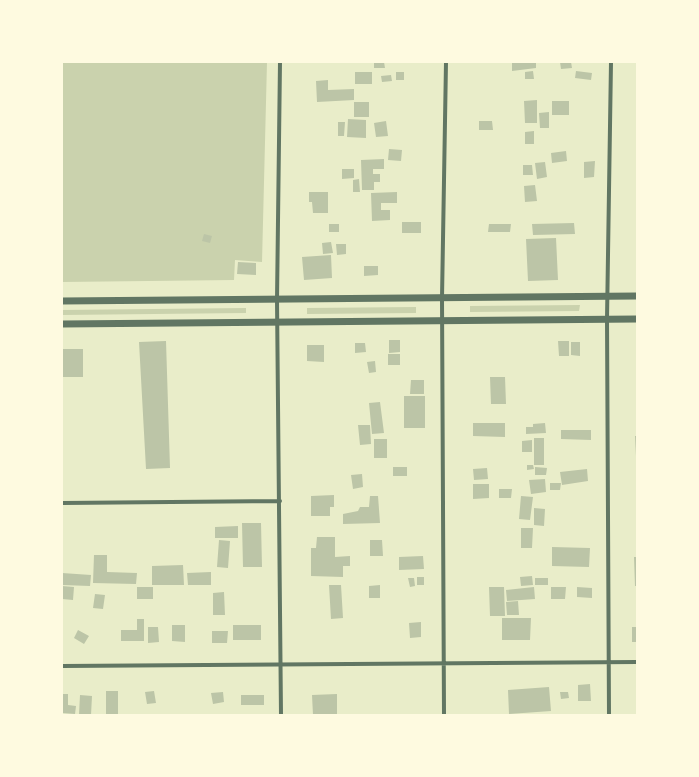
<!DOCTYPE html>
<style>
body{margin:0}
#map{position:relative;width:699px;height:777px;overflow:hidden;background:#e9edc9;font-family:"Asap Condensed",sans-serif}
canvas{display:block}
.frame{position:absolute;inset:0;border:63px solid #fefae0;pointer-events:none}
</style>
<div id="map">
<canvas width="699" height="777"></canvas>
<div class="frame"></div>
</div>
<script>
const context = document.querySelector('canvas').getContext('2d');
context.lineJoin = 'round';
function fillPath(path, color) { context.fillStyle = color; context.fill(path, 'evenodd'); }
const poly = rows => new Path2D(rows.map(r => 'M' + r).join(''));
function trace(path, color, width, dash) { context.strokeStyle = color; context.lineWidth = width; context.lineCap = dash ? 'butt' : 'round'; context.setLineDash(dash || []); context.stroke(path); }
fillPath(poly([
 [62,62,267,62,262,262,235,260,234,280,62,282],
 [580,305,579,311,470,312,470,306],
 [416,307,416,313,307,314,307,308],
 [246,308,246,313,62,315,62,310]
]), '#cad2ad');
fillPath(poly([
 [374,62,384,62,385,68,374,68],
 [512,62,536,62,536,68,512,71],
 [560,62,571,62,572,68,561,69],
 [533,71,534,79,525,79,525,72],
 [576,71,592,73,591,80,575,78],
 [355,72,372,72,372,84,355,84],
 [396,72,404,72,404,80,396,80],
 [391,75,392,81,382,82,381,76],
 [328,80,328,90,354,89,354,100,317,102,316,81],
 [537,100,537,123,525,123,524,101],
 [552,101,569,101,569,115,552,115],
 [354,102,369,102,369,117,354,117],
 [549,112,549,128,540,128,539,113],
 [348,119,366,120,366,138,347,137],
 [386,121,388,136,376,137,374,123],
 [479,121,492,121,493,130,479,130],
 [338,122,345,122,344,136,338,136],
 [534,131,534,144,525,144,525,132],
 [389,149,402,150,401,161,388,160],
 [566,151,567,161,552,163,551,153],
 [384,159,384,169,373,169,373,174,380,174,380,182,374,182,374,190,362,190,361,160],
 [595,161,594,177,584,178,584,162],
 [545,162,547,177,537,179,535,163],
 [523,165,532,165,533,175,523,175],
 [342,169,354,169,354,178,342,179],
 [359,179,360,192,353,192,353,180],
 [535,185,537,201,525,202,524,186],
 [309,192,328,192,328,213,313,213,312,202,309,202],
 [397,192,397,203,381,203,381,210,390,210,390,220,372,221,371,193],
 [402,222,421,222,421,233,402,233],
 [574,223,575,234,533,235,532,224],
 [329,224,339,224,339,232,329,232],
 [489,224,511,224,510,232,488,232],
 [204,234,212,236,210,243,202,241],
 [556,238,558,280,528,281,526,239],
 [331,242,333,253,323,254,322,243],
 [336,244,346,244,346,254,337,255],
 [331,255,332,278,304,280,302,257],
 [238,262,256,263,256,275,237,274],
 [364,266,378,266,378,275,364,276],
 [389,340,400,340,400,352,389,353],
 [166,341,170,468,146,469,139,342],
 [558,341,569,341,569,356,559,356],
 [571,342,580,342,580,356,571,355],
 [355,343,365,343,366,352,355,353],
 [307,345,324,345,324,362,307,361],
 [62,349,83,349,83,377,62,377],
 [388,354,400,354,400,365,388,365],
 [375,361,376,372,369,373,367,362],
 [490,377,505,377,506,404,491,404],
 [411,380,424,380,424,394,410,394],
 [404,396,425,396,425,428,404,428],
 [380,402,384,433,372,434,369,403],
 [473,423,505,423,505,437,473,436],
 [545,423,546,433,526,434,526,427,533,427,533,424],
 [358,425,370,425,371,444,360,445],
 [561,430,591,430,591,440,561,439],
 [635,436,637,436,637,456,636,456],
 [534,438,544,438,544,465,534,465],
 [374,439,387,439,387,458,374,458],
 [532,440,532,452,522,452,522,441],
 [527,465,533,465,534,469,527,470],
 [393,467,407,467,407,476,393,476],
 [535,467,547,468,546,475,535,475],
 [487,468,488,479,474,480,473,469],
 [587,469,588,481,562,485,560,472],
 [362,474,363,487,353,489,351,475],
 [545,479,546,492,531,494,529,480],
 [550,483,561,483,560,490,550,490],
 [473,484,489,484,489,498,473,499],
 [499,489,512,489,511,498,499,498],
 [334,495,334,507,330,507,330,516,311,516,311,496],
 [370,496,378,496,380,523,343,524,343,514,358,511,360,507,369,507],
 [521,496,533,497,530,520,519,519],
 [534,508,545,509,544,526,534,525],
 [242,523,261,523,262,567,243,567],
 [238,526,238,538,215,538,215,527],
 [521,528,533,528,532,548,521,548],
 [317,537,335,537,335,557,350,556,350,566,343,566,343,577,311,576,311,548,316,548],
 [219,540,230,541,228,568,217,567],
 [370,540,382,540,383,556,370,556],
 [552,547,590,548,589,567,552,566],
 [94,555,107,555,107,572,137,573,136,584,93,583],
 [423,556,424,569,399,570,399,557],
 [634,557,637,557,637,586,635,586],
 [183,565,184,585,152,585,152,566],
 [211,572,211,585,188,585,187,573],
 [62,573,91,575,90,586,62,585],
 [532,576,533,585,521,586,520,577],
 [417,577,424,577,424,585,417,585],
 [408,578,414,578,415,586,410,587],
 [535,578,548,578,548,585,535,585],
 [329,585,341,585,343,618,331,619],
 [380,585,380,598,369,598,369,586],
 [62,586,74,587,73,600,62,599],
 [137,587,153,587,153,599,137,599],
 [489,587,504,587,505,616,490,616],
 [534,587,535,599,507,601,506,590],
 [551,587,566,587,565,599,551,599],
 [577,587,592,588,592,598,577,597],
 [224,592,225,615,213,615,213,593],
 [95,594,105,595,103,609,93,608],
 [518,601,519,615,507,615,506,602],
 [502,618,531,618,530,640,502,640],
 [137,619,144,619,144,641,121,641,121,630,137,630],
 [421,622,421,637,410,638,409,623],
 [172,625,185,625,185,642,172,641],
 [233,625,261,625,261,640,233,640],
 [148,627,158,627,159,642,148,643],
 [632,627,637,627,637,642,632,642],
 [78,630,89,636,84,644,74,638],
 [212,631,228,631,227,643,212,643],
 [590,684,591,701,578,701,578,685],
 [549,687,551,711,509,714,508,690],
 [106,691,118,691,118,715,106,715],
 [154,691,156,703,147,704,145,692],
 [223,692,224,702,213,704,211,693],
 [560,692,568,692,569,698,561,699],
 [62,694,68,694,68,705,76,706,75,714,62,713],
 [337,694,337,715,313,715,312,695],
 [80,695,92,696,91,715,79,715],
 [241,695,264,695,264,705,241,705]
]), '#bcc5a7');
trace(poly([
 [280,62,277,300,281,715],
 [62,503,280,501],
 [62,666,637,662],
 [444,715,442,298,446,62],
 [609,715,607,319,611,62]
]), '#617663', 4);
trace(poly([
 [62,301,637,296],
 [62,324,637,319]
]), '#617663', 7);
</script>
